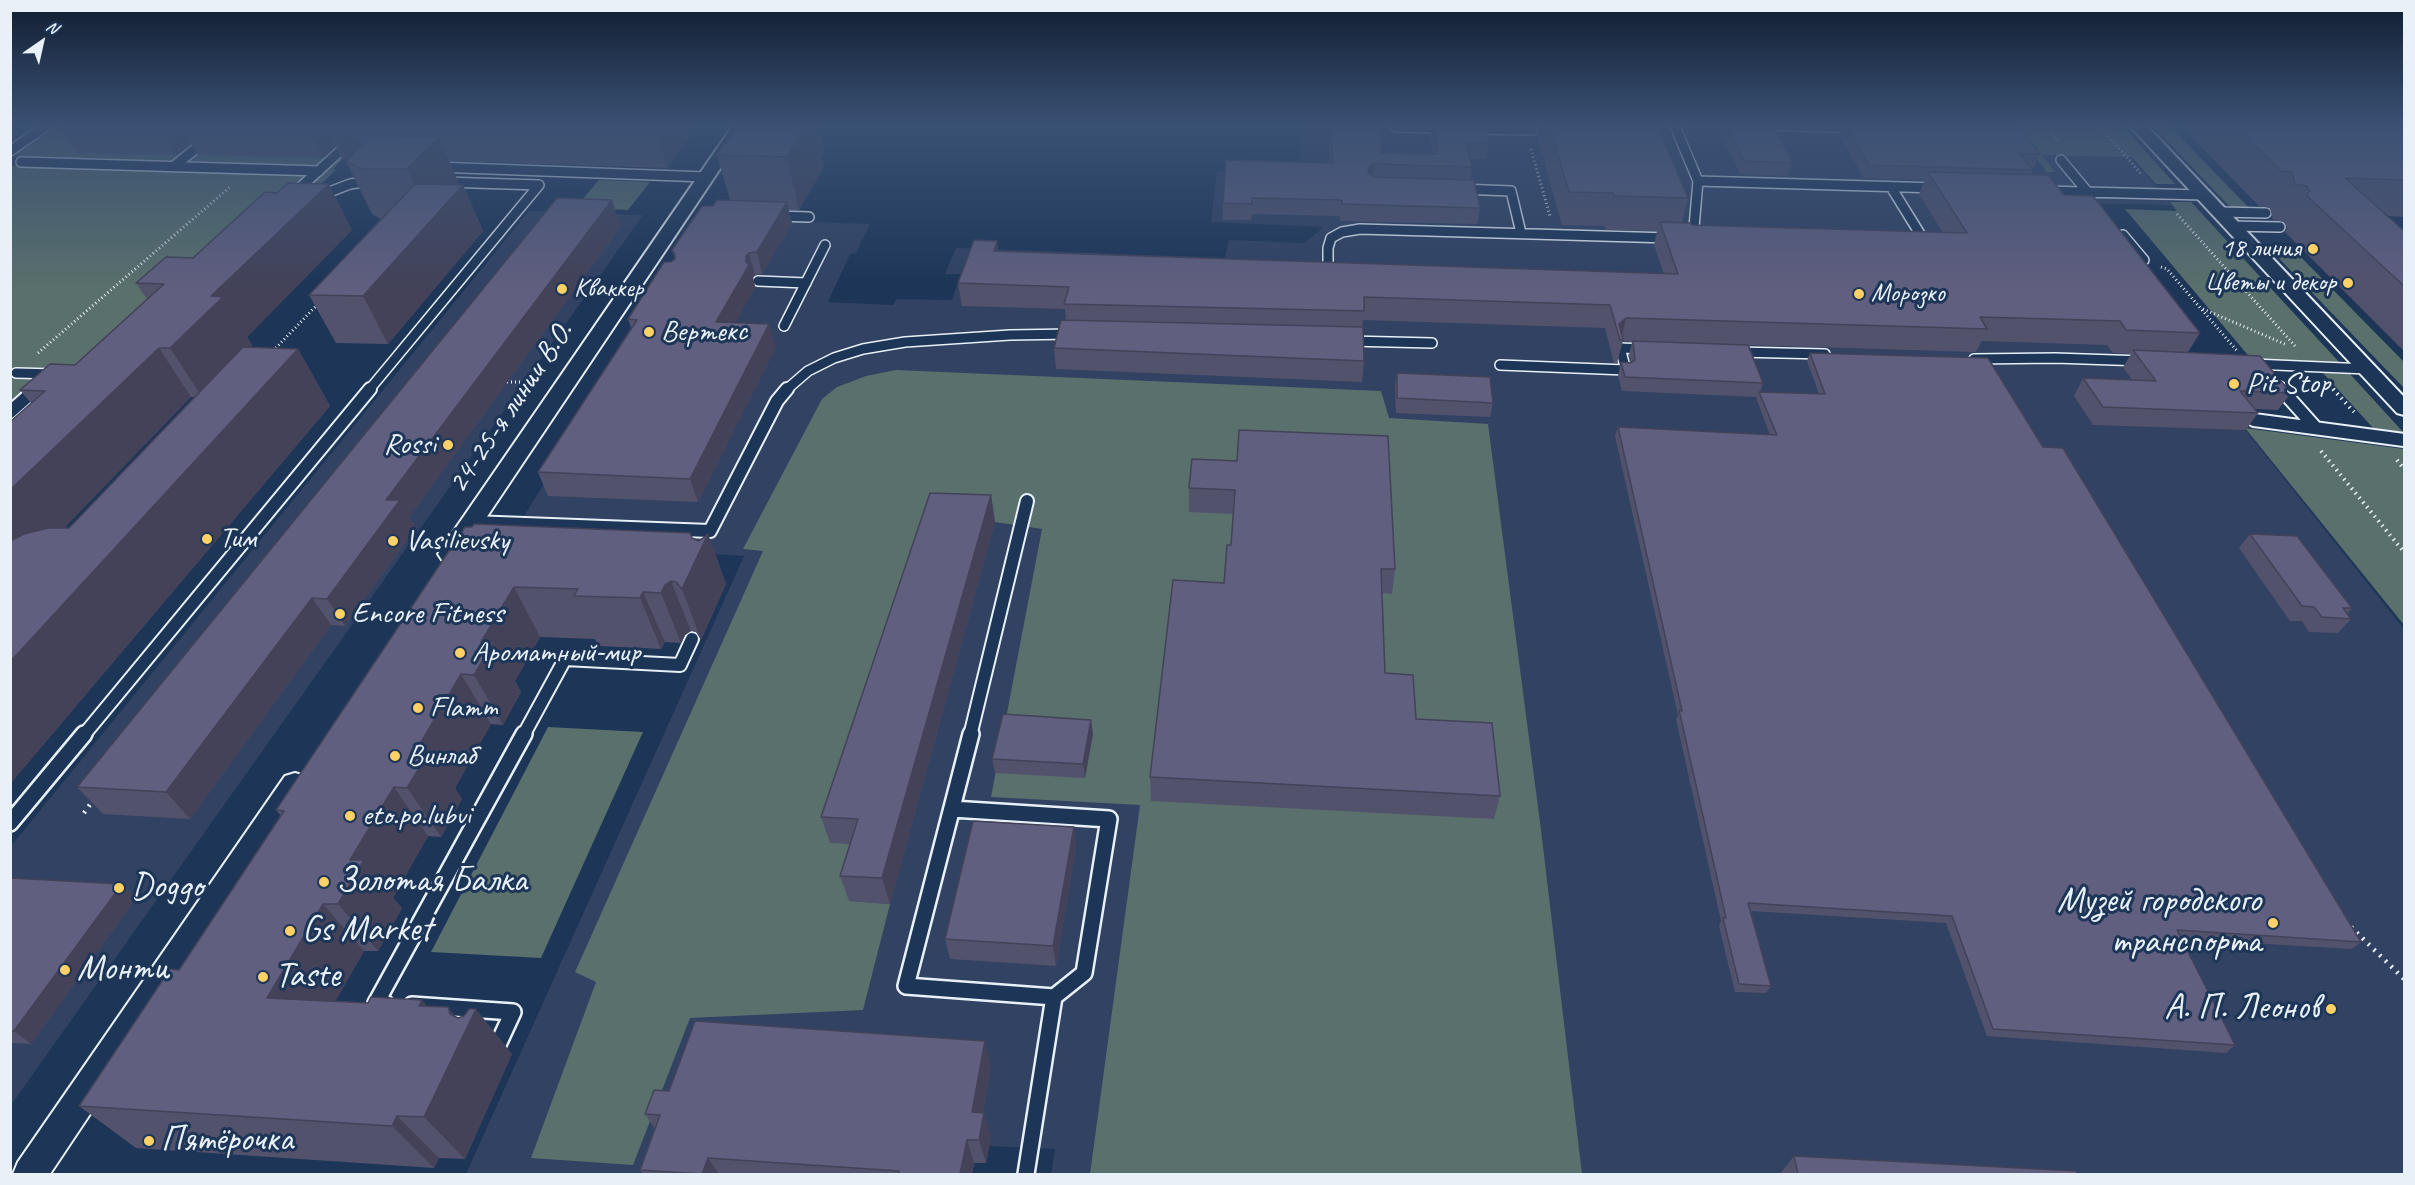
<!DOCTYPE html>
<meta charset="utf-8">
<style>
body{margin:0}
#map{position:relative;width:2415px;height:1185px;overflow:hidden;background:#1d3557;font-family:Caveat,sans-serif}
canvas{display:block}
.frame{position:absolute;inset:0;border:12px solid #e8f1f8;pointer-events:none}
.north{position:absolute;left:12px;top:12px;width:60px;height:60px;-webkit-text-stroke:4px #1d3557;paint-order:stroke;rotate:34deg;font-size:16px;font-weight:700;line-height:24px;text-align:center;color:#e8f1f8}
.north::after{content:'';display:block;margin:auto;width:21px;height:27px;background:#e8f1f8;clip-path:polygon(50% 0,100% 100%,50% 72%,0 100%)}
</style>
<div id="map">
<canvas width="2415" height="1185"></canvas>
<div class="frame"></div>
<div class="north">N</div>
</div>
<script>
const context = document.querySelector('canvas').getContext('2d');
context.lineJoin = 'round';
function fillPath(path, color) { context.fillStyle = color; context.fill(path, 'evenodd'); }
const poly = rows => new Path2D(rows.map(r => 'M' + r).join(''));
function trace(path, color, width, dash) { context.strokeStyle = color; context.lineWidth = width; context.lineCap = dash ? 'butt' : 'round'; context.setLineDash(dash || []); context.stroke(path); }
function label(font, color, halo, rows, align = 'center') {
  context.font = font + ' Caveat,sans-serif'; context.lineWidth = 6; context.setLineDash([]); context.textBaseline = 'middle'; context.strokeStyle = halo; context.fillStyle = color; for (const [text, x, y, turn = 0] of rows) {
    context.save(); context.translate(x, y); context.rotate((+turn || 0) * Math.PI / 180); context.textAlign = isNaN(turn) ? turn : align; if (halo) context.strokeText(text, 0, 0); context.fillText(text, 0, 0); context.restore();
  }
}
fillPath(poly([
 [1301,124,2102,124,2172,205,2070,203,2216,393,2404,629,2404,1174,1051,1174,1055,1149,989,1146,986,1163,974,1163,972,1174,466,1174,744,556,508,541,712,218,870,224,856,253,850,254,828,302,893,305,896,299,952,300,961,274,945,274,956,248,1225,258,1229,240,1304,243,1324,227,1211,222,1217,171,1299,173],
 [529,211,643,215,11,1105,11,846]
]), '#314263');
fillPath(poly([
 [60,124,379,124,333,169,336,170,11,478,10,166,17,165,24,160,17,159,16,156,19,152],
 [2010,124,2121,124,2175,184,2156,184,2132,157,2042,155,2055,172,2047,172],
 [2151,124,2168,124,2249,208,2230,207],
 [599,180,650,182,628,210,576,207],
 [2170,202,2191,202,2340,363,2252,360,2125,209,2177,211],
 [2268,247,2291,247,2404,362,2404,388],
 [896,370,1381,391,1389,418,1488,424,1541,830,1582,1174,1090,1174,1140,805,991,797,1042,529,995,522,831,842,866,845,850,901,890,904,863,1010,690,1018,633,1165,531,1158,596,982,575,972,763,551,743,549,822,399,837,387,866,376],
 [2323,373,2350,374,2404,433,2374,429],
 [2245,428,2404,449,2404,625],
 [548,727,643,732,541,958,431,952]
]), '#5a706c');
const serviceFar2 = poly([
 [1396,124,1396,127,1445,128],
 [1674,124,1698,181,1938,188],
 [1742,124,1855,128],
 [1471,129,1533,130],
 [10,151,49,124],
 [2061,160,2091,196],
 [21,162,319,171],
 [173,167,226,124],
 [436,167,706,177],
 [1891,187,1925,242],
 [1460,189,1511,191,1521,233],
 [2045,191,2203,195],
 [293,194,370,124],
 [319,200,332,191,350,184,372,181],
 [2219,212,2266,213],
 [776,216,809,217],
 [2232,226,2280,227],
 [2123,235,2144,260],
 [1693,239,1698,181],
 [1328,266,1328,248,1331,238,1342,232,1360,229,1670,238],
 [758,281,806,283],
 [784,326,825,245],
 [1349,341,1432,343],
 [1737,352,1825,354],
 [1974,359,2055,358,2143,361],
 [2253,364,2367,369],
 [1500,365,1626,370,1620,348,1645,349],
 [16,373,55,374],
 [2278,385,2283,390],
 [369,390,539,185,443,182],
 [786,390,808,371,834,358,863,349,905,342,1010,335,1073,334]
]);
const serviceFar1 = poly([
 [2281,389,2315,427],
 [10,412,36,389],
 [2254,420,2404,440],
 [472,522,710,531,777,401,787,389],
 [83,736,370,389],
 [523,736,565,659,680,665,692,639],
 [970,736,1027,501]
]);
const service = poly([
 [971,734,906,986,1054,997],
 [952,809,1109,819,1084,973,1054,997,1026,1174],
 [10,823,84,734],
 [385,1003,376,1003,524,734],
 [412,1005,513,1012,494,1053]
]);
const minor = poly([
 [734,124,750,124,458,560,450,562,442,560,438,554,442,548,734,124],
 [2128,124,2145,124,2404,397,2404,415,2397,413,2128,124],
 [295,773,305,776,309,784,305,792,50,1174,13,1174,18,1162,285,776,295,773]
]);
trace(serviceFar2, '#e8f1f8', 12);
trace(serviceFar1, '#e8f1f8', 16);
trace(service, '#e8f1f8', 20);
trace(minor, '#e8f1f8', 4);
trace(poly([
 [2045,124,2060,142],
 [2098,124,2142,175],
 [1531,149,1550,216],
 [2177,214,2296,347],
 [2161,267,2167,269,2238,352],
 [2203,309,2287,345],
 [273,351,318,304],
 [38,353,230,187],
 [503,382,532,382],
 [2331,386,2335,390]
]), '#e8f1f8', 3, [1, 3]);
trace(poly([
 [2333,389,2354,412],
 [2321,451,2404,552],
 [2397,460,2404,469]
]), '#e8f1f8', 4, [1.5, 4.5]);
trace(poly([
 [84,813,94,799],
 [2351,927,2404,979]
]), '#e8f1f8', 4.5, [2, 6]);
trace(serviceFar2, '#1d3557', 9);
trace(serviceFar1, '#1d3557', 12);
trace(service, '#1d3557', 15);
fillPath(minor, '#1d3557');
fillPath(poly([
 [59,124,699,124,667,168,449,161,459,185,463,185,483,231,388,344,336,343,309,295,381,219,372,214,346,161,361,145,346,159,342,159,336,146,323,158,198,155,191,144,177,155,77,153],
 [739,124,818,124,824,153,822,158,824,167,799,210,788,210,792,223,762,274,755,275,753,277,755,287,735,323,776,347,698,502,548,496,538,472,631,328,628,319,671,262,675,259,672,250,713,206,730,200,717,155],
 [1330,124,1382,153,1433,154,1430,135,1431,124,1486,124,1489,143,1486,159,1470,159,1472,167,1470,180,1480,208,1477,224,1340,221,1340,216,1252,214,1251,220,1223,220,1223,203,1330,163,1329,139],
 [1537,124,1657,124,1688,198,1682,223,1692,225,1943,233,1919,194,1925,180,1864,178,1838,134,1841,124,2016,124,2040,154,2034,167,2031,167,2033,170,2031,175,2064,195,2200,333,2188,352,2291,393,2278,410,2255,409,2258,413,2246,430,2093,425,2074,396,2083,378,2132,380,2123,367,2131,354,2113,353,2107,345,1982,341,1976,352,1749,345,1763,383,1760,392,1819,394,1807,361,1810,353,2043,447,2361,942,2352,949,2182,939,2235,1045,2226,1053,1987,1036,1946,923,1751,911,1771,986,1766,993,1735,992,1719,926,1721,921,1676,719,1678,715,1615,436,1618,427,1770,435,1757,400,1757,397,1622,391,1618,376,1621,362,1630,363,1629,355,1632,342,1623,341,1617,363,1614,363,1605,328,1363,320,1362,327,1364,361,1362,382,1056,369,1054,348,1066,321,1065,309,962,306,958,283,997,241,998,251,1664,274,1654,245,1657,231,1606,230,1605,226,1562,225,1537,135,1538,127],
 [1719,124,1772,124,1793,163,1788,176,1740,174,1718,128],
 [2179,124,2404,124,2404,217,2388,216,2404,231,2404,351,2285,232,2287,227,2284,222,2273,220,2270,208,2259,206],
 [621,226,409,517,416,528,345,626,331,625,190,819,103,814,77,787],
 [352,230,247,337,252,345,250,347,298,349,330,406,10,784,31,403,20,390,75,365,147,299,136,283,193,258],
 [191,397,195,397,69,528,64,528],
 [1397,373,1493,403,1490,417,1396,413,1395,387],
 [1192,459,1395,569,1392,594,1382,593,1385,673,1416,719,1500,796,1494,819,1151,801,1150,777,1224,583,1231,545,1234,514,1189,512,1189,488],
 [991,495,995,522,890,904,849,901,840,876,850,844,830,843,821,817],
 [465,527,692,538,699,541,708,534,726,584,701,640,696,632,691,631,685,635,681,643,665,642,661,649,598,646,595,639,540,637,515,681,521,692,503,725,491,724,455,788,462,799,441,837,428,836,393,898,402,908,378,951,364,951,335,1001,427,1006,455,1017,512,1054,465,1159,439,1158,434,1168,136,1148,79,1106,179,970,281,816,276,810],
 [2250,534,2352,608,2347,614,2351,619,2338,633,2309,632,2302,621,2290,621,2239,548],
 [1093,734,1085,778,995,773,992,759],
 [1074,827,1076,847,1056,966,950,959,945,939],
 [10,878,136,898,31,1044,10,1043],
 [991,1066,983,1113,991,1137,986,1163,974,1163,972,1174,643,1174,640,1170,655,1129,645,1114,669,1091],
 [1794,1156,2077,1174,1780,1174]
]), '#53526d');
fillPath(poly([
 [10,124,23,124,10,133],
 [160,124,181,124,191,144,177,155],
 [308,124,383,124,352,125,361,145,346,159,330,126,326,126,336,146,323,158,306,126],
 [666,124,699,124,667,168,657,135],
 [806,124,818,124,824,153,822,158,824,167,799,210,787,157],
 [439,137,461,188,463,185,483,231,388,344,363,296,431,221,407,169],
 [1375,164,1373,180,1368,183,1369,167],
 [329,184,352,230,247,337,252,345,202,397,170,348,211,296],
 [612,200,621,226,409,517,416,528,345,626,327,599,386,500],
 [787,202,792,223,762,274,757,252],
 [997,241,1000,263,994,251],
 [749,253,755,275,753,277,755,287,723,345,716,322,746,262,746,256],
 [1626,318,1621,340,1619,324],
 [769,324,776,347,698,502,690,479],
 [159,348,191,397,26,567,10,549,10,490],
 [298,349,330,406,10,784,10,662],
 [991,495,995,522,890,904,882,878],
 [708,534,726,584,701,640,682,589],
 [671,581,691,631,685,635,681,643,661,593,665,585],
 [514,587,540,637,515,681,521,692,503,725,474,675,481,642],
 [643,592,665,642,661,649,640,598],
 [312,598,331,625,190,819,166,792],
 [461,674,491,724,455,788,462,799,441,837,407,788,417,749],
 [1091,720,1093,734,1085,778,1083,764],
 [394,787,428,836,393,898,402,908,378,951,338,904,350,860],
 [1074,827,1076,847,1056,966,1053,946],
 [122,884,136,898,31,1044,14,1031],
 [323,904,364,951,312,1043,267,998],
 [422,1000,459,1044,448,1007,466,1030,476,1009,512,1054,465,1159,424,1117,419,1006],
 [985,1041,991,1066,979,1136,972,1112],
 [984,1113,991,1137,986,1163,979,1140],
 [397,1116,439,1158,434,1168,392,1126],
 [967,1140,974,1163,972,1174,960,1174],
 [708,1158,719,1174,702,1174]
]), '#434259');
const building = poly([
 [256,124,308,124,306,126,256,124],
 [352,124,666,124,657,135,352,125,352,124],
 [739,124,807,124,787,157,717,155,739,124],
 [1330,124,1379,124,1382,153,1438,154,1433,124,1486,124,1489,143,1467,143,1472,167,1375,164,1369,167,1368,173,1374,177,1474,180,1480,208,1342,204,1342,200,1252,198,1252,204,1223,203,1226,160,1333,163,1330,124],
 [1549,124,1657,124,1688,198,1614,196,1613,193,1569,192,1549,124],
 [1726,124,1772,124,1793,163,1744,161,1726,124],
 [1845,124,2016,124,2040,154,2020,154,2033,170,1869,165,1845,124],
 [2233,124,2396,124,2404,131,2404,180,2345,178,2404,231,2404,286,2307,196,2309,191,2307,186,2295,184,2292,172,2281,171,2233,124],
 [370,136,439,137,407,169,362,169,346,161,370,136],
 [1928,172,2048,175,2064,195,2093,196,2200,333,2126,330,2120,321,1980,317,1987,329,1626,318,1619,324,1623,340,1620,340,1610,305,1364,297,1364,311,1064,304,1069,287,958,283,974,240,997,241,994,251,1678,274,1660,222,1691,223,1692,225,1967,233,1928,172],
 [288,183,329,184,211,296,223,297,170,348,159,348,10,490,10,422,45,391,20,390,50,364,75,365,164,284,136,283,166,257,193,258,265,192,277,193,288,183],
 [415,184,463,185,363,296,309,295,415,184],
 [557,198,612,200,386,500,400,500,327,599,312,598,166,792,77,787,557,198],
 [717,200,787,202,757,252,749,253,746,256,746,262,749,265,716,322,769,324,690,479,538,472,637,320,628,319,664,262,671,262,675,259,675,254,672,250,702,206,713,206,717,200],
 [1061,320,1363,327,1364,361,1054,348,1061,320],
 [1633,341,1748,345,1763,383,1625,377,1621,362,1630,363,1635,360,1633,341],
 [243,347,298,349,10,662,10,541,24,534,48,528,69,528,243,347],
 [2133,350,2260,356,2291,393,2240,391,2258,413,2103,407,2083,378,2156,381,2133,350],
 [1810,353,1988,358,2043,447,2063,448,2361,942,2177,930,2235,1045,1993,1029,1952,916,1748,903,1771,986,1739,984,1723,918,1726,918,1679,710,1682,711,1618,427,1777,435,1759,392,1825,394,1810,353],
 [1397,373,1490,377,1493,403,1397,398,1397,373],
 [1239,430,1388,436,1395,569,1381,569,1385,673,1413,675,1416,719,1492,723,1500,796,1150,777,1173,580,1224,583,1227,545,1231,545,1235,490,1189,488,1192,459,1237,461,1239,430],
 [930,493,991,495,882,878,840,876,858,819,821,817,930,493],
 [474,524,690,533,692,538,699,541,708,534,682,589,676,582,671,581,665,585,661,593,643,592,640,598,574,596,578,589,514,587,481,642,494,642,474,675,461,674,417,749,430,750,407,788,394,787,350,860,364,860,338,904,323,904,267,998,368,1003,371,997,422,1000,419,1006,448,1007,450,1014,458,1018,464,1016,469,1009,476,1009,424,1117,397,1116,392,1126,79,1106,170,969,179,970,284,811,276,810,465,527,472,527,474,524],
 [2250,534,2297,536,2352,608,2343,608,2351,619,2322,617,2314,607,2302,606,2250,534],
 [1003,714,1091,720,1083,764,992,759,1003,714],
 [973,821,1074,827,1053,946,945,939,973,821],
 [10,878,122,884,14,1031,10,1031,10,878],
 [695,1021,985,1041,972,1112,984,1113,979,1140,967,1140,960,1174,899,1174,899,1171,708,1158,702,1174,640,1170,660,1115,645,1114,654,1090,669,1091,695,1021],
 [1794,1156,2076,1171,2077,1174,1798,1174,1794,1156]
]);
fillPath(building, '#605f7f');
trace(building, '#434259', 1.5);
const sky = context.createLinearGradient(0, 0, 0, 290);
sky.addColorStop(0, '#101d30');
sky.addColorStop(0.43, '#3a5174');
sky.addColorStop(1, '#3a517400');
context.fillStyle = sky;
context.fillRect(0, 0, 2415, 290);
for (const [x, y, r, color] of [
 [2313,249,6,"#ffd166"],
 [2348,283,6,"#ffd166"],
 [562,289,6,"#ffd166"],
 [1859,294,6,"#ffd166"],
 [649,332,6,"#ffd166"],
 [2234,384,6,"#ffd166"],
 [448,445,6,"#ffd166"],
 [207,539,6,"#ffd166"],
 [393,541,6,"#ffd166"],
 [340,614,6,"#ffd166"],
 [460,653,6,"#ffd166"],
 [418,708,6,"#ffd166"],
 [395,756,6,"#ffd166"],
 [350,816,6,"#ffd166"],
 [324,882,6,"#ffd166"],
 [119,888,6,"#ffd166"],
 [2273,923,6,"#ffd166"],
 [290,931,6,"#ffd166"],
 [65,970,6,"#ffd166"],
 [263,977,6,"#ffd166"],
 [2331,1009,6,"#ffd166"],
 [149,1141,6,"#ffd166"]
]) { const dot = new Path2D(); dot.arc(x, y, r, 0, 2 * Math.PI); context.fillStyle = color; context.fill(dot); trace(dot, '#1d3557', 2); }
label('26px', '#e8f1f8', '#1d3557', [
 ["18 линия",2301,249],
 ["Цветы и декор",2336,283],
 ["Кваккер",574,289,"left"],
 ["Морозко",1871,294,"left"]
], 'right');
label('30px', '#e8f1f8', '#1d3557', [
 ["Вертекс",661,332],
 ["Pit Stop",2246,384],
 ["Rossi",436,445,"right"],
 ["Тим",219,539],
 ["Vasilievsky",405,541],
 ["Encore Fitness",352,614],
 ["Ароматный мир",472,653],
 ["Flamm",430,708],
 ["Винлаб",407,756],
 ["eto.po.lubvi",362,816]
], 'left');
label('30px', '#e8f1f8', '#1d3557', [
 ["24-25-я линии В.О.",511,408,-56]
]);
label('36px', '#e8f1f8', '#1d3557', [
 ["Золотая Балка",336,882],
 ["Doggo",131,888],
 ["Музей городского",2261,902,"right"],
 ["транспорта",2261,943,"right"],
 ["Gs Market",302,931],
 ["Монти",77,970],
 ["Taste",275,977],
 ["А. П. Леонов",2319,1009,"right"],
 ["Пятёрочка",161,1141]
], 'left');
</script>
